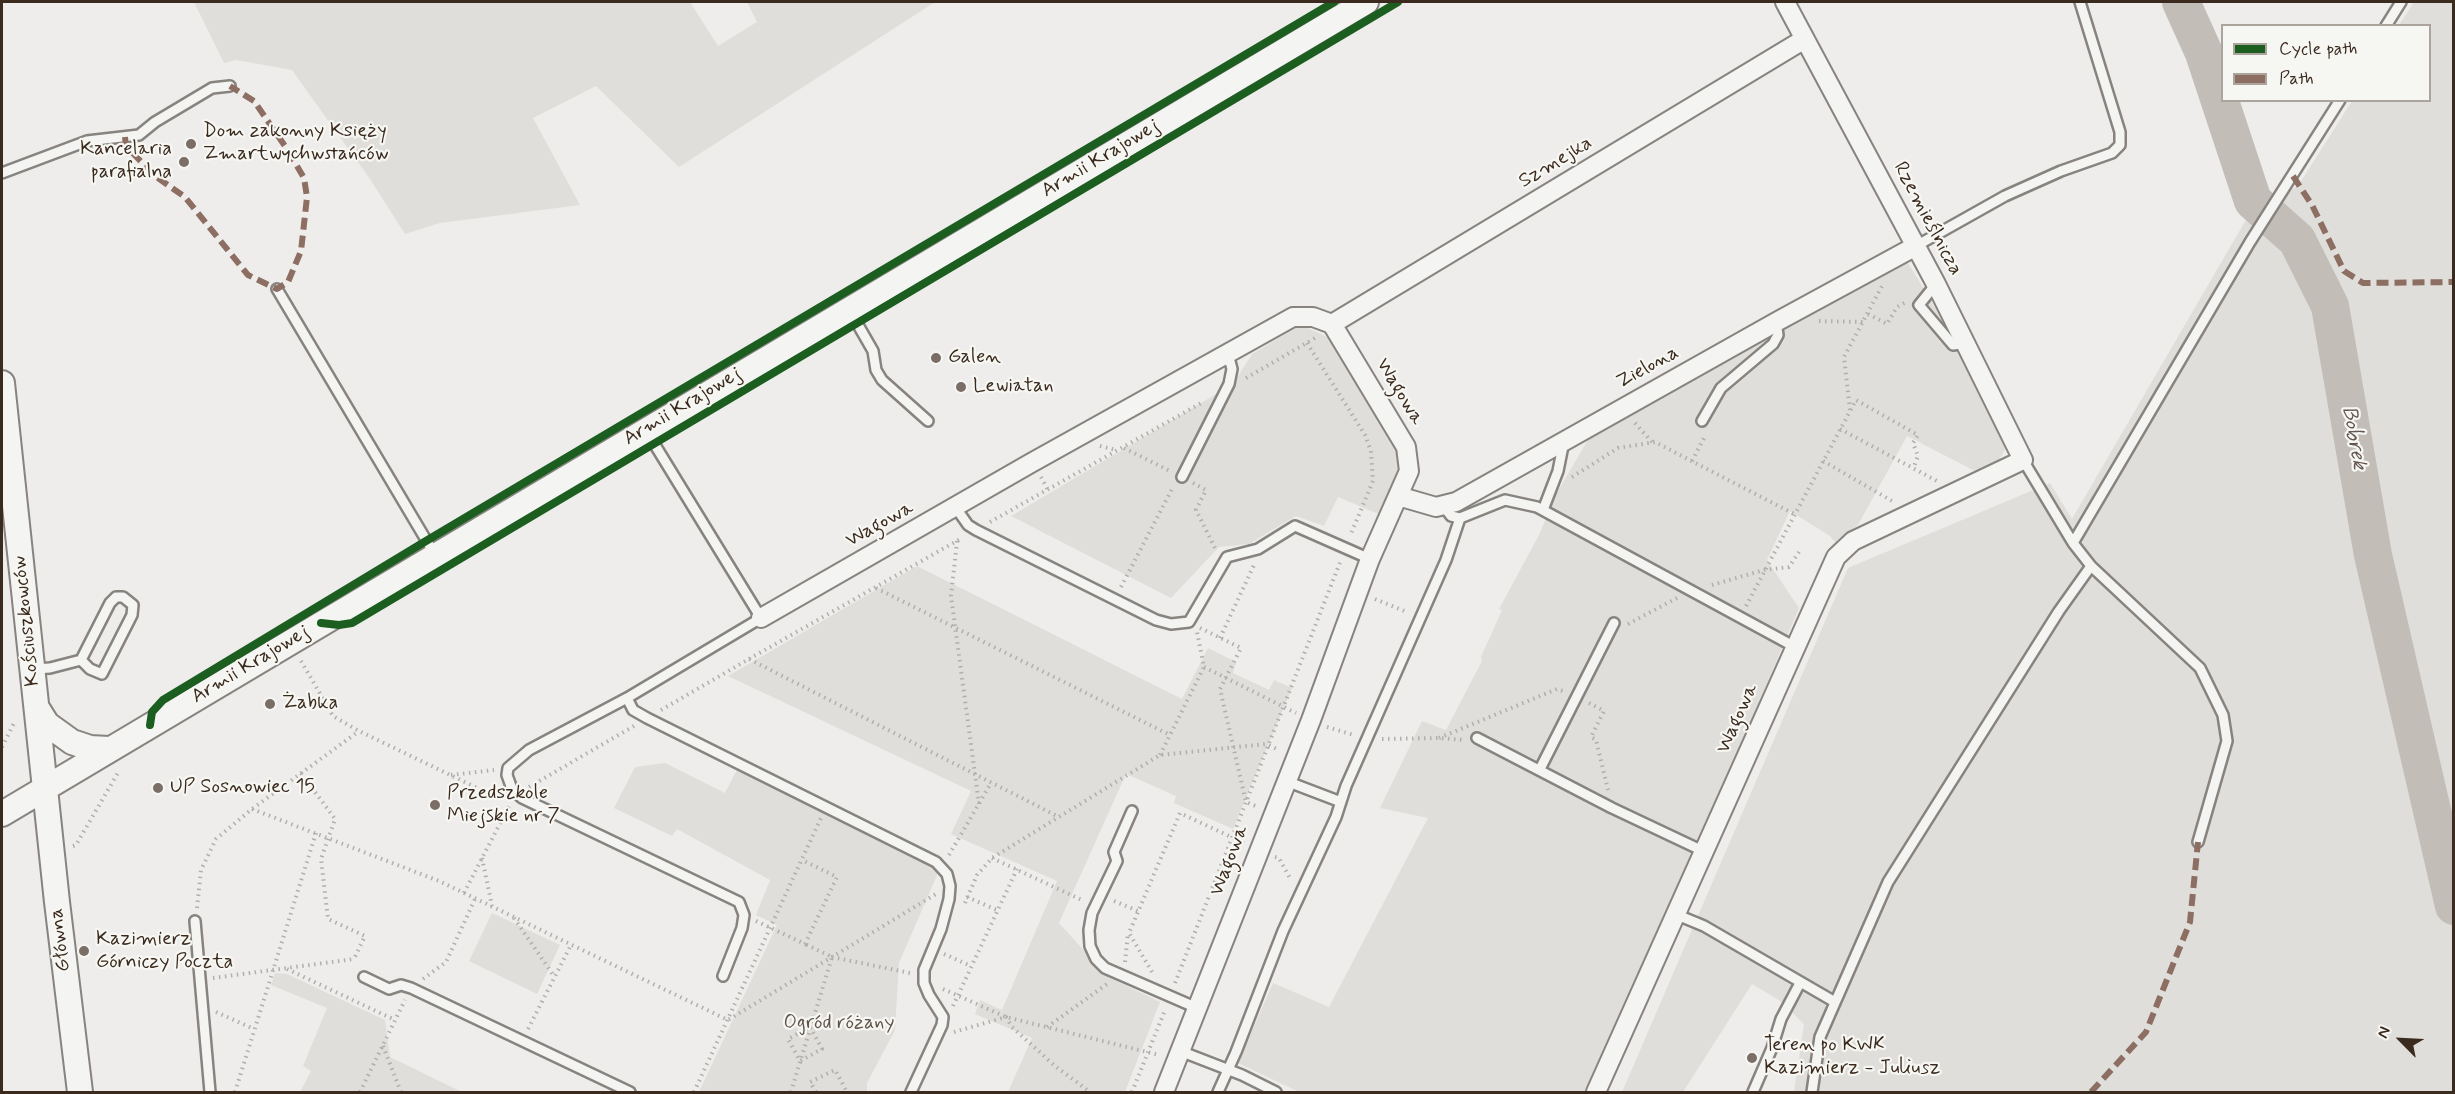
<!DOCTYPE html>
<meta charset="utf-8">
<style>
body{margin:0}
#map{position:relative;width:2455px;height:1094px;overflow:hidden;background:#eeedeb;font-family:Mynerve,sans-serif}
canvas{display:block}
.frame{position:absolute;inset:0;border:3px solid #3b2a1e;pointer-events:none}
.legend{position:absolute;left:2221px;top:24px;width:210px;height:78px;box-sizing:border-box;background:#f6f6f2;border:2px solid #aba49d;margin:0;padding:8px 10px;list-style:none;font-size:18px;color:#3b2a1e}
.legend li{display:flex;align-items:center;gap:12px;height:30px}
.legend b{width:30px;border:2px solid #aba49d}
.north{position:absolute;left:2371px;top:1010px;width:60px;height:60px;-webkit-text-stroke:4px #f6f6f2;paint-order:stroke;rotate:294deg;font-size:16px;font-weight:700;line-height:24px;text-align:center;color:#3b2a1e}
.north::after{content:'';display:block;margin:auto;width:21px;height:27px;background:#3b2a1e;clip-path:polygon(50% 0,100% 100%,50% 72%,0 100%)}
</style>
<div id="map">
<canvas width="2455" height="1094"></canvas>
<div class="frame"></div>
<ul class="legend">
<li><b style="height:8px;background:#1b5e20"></b>Cycle path</li>
<li><b style="height:8px;background:#8d6e63"></b>Path</li>
</ul>
<div class="north">N</div>
</div>
<script>
const context = document.querySelector('canvas').getContext('2d');
context.lineJoin = 'round';
function fillPath(path, color) { context.fillStyle = color; context.fill(path, 'evenodd'); }
const poly = rows => new Path2D(rows.map(r => 'M' + r).join(''));
function trace(path, color, width, dash) { context.strokeStyle = color; context.lineWidth = width; context.lineCap = dash ? 'butt' : 'round'; context.setLineDash(dash || []); context.stroke(path); }
function label(font, color, halo, rows, align = 'center') {
  context.font = font + ' Mynerve,sans-serif'; context.lineWidth = 4.5; context.setLineDash([]); context.textBaseline = 'middle'; context.strokeStyle = halo; context.fillStyle = color; for (const [text, x, y, turn = 0] of rows) {
    context.save(); context.translate(x, y); context.rotate((+turn || 0) * Math.PI / 180); context.textAlign = isNaN(turn) ? turn : align; if (halo) context.strokeText(text, 0, 0); context.fillText(text, 0, 0); context.restore();
  }
}
fillPath(poly([
 [194,2,690,2,718,46,757,22,747,2,935,2,679,167,596,86,533,118,580,205,440,223,405,234,370,179,292,70,236,60,224,63],
 [2414,2,2453,2,2453,1092,1794,1092,1804,1024,1779,1000,1752,984,1683,1092,1622,1092,1848,568,2050,483,2072,519,2251,211,2298,186,2352,101,2430,100,2430,26,2399,25],
 [1906,260,1953,336,2010,441,1999,460,1975,471,1907,436,1858,525,1835,542,1830,536,1790,511,1767,560,1799,608,1739,749,1584,1092,1299,1092,1238,1063,1273,983,1329,1007,1428,818,1380,808,1422,721,1446,730,1482,661,1481,657,1502,610,1499,609,1540,533,1555,496,1592,433],
 [1301,325,1336,341,1404,466,1381,515,1338,497,1324,526,1296,516,1249,544,1219,547,1171,598,1011,516,1233,384,1252,354],
 [917,566,1182,699,1208,648,1236,662,1233,673,1269,690,1274,680,1292,688,1233,829,1174,803,1176,796,1126,774,1059,923,1108,977,1160,1002,1125,1092,1008,1092,1032,1038,975,1014,980,1000,1002,1010,1057,881,951,834,971,791,728,676],
 [665,763,725,793,740,764,943,861,899,963,895,1030,867,1083,867,1092,699,1092,777,925,756,915,770,880,677,829,672,836,614,808,635,767],
 [492,913,560,945,537,994,469,961],
 [275,973,287,974,385,1020,390,1057,462,1092,300,1092,311,1071,303,1066,327,1008,271,985]
]), '#e0deda');
trace(poly([
 [2441,860,2454,852]
]), '#c2bdb7', 6);
trace(poly([
 [2181,2,2204,53,2253,201,2297,240,2330,306,2373,555,2454,906]
]), '#c2bdb7', 38);
const service = poly([
 [2386,26,2401,2],
 [2,173,87,141,139,135,155,122,212,88,230,86],
 [1916,246,2005,196,2061,171,2112,153,2120,145,2120,132,2080,2],
 [1936,284,1919,305,1953,345,1965,343],
 [277,289,435,555],
 [850,311,873,351,876,370,882,380,928,421],
 [1702,421,1721,388,1773,344,1778,335,1776,322],
 [647,432,761,618,627,698,529,750,508,768,507,775,512,789,522,798,739,902,744,915,742,928,723,976],
 [2023,460,2073,543,2091,566,2200,668,2223,715,2227,741,2198,842],
 [1182,477,1229,384,1232,369,1228,354],
 [1444,507,1451,516,1460,518,1505,500,1537,507,1795,647],
 [956,508,968,525,976,530,1156,620,1171,624,1189,622,1227,557,1258,549,1295,526,1370,559],
 [1543,510,1558,471,1564,441],
 [2073,543,2250,242,2340,100],
 [34,669,50,668,81,660,110,603,116,597,123,597,133,605,132,615,102,674,90,669,81,660],
 [627,698,633,710,647,718,936,862,947,874,950,886,949,899,941,929,924,970,924,983,929,995,943,1017,942,1025,911,1092],
 [1477,738,1612,808,1703,851],
 [1540,769,1614,623],
 [1286,781,1341,802],
 [1132,811,1114,852,1117,861,1092,913,1089,930,1090,946,1096,959,1105,968,1197,1008],
 [1675,914,1704,926,1835,1002],
 [195,921,210,1092],
 [364,977,389,989,401,985,411,988,630,1092],
 [1180,1051,1242,1075,1276,1092],
 [1218,1092,1236,1052,1283,931,1336,817,1346,786,1446,560,1460,518],
 [1753,1092,1772,1048,1781,1019,1800,983],
 [1812,1092,1820,1037,1888,882,2059,611,2091,566]
]);
const minor = poly([
 [1332,324,1803,40],
 [1398,496,1436,507,1456,502,1778,321,1916,246],
 [761,618,1031,463,1293,317,1313,317,1332,324,1406,447,1409,471,1370,559,1311,720,1164,1092],
 [1596,1092,1836,557,1853,541,2023,460,1936,284,1785,2]
]);
const tertiary = poly([
 [2,383,57,902,80,1092],
 [37,708,47,724,72,742,90,748,109,749],
 [2,814,1366,2]
]);
trace(service, '#87837f', 14);
trace(minor, '#87837f', 22);
trace(tertiary, '#87837f', 28);
trace(poly([
 [1868,314,1887,324,1897,307,1906,302],
 [1819,321,1863,322],
 [1307,343,1365,435,1371,451,1373,481,1350,536],
 [1246,378,1315,338],
 [1850,410,1844,357,1882,286],
 [1635,423,1652,442],
 [1840,429,1937,481],
 [1100,446,1116,450],
 [1124,448,1170,471],
 [1692,461,1704,438,1703,434],
 [1823,461,1892,501],
 [1041,477,1048,490],
 [1572,477,1618,448,1655,442,1794,514],
 [1193,483,1206,490,1196,510,1216,550],
 [990,522,1203,402],
 [957,541,951,596,979,804],
 [1712,585,1764,570,1789,567,1799,552],
 [1121,587,1173,487],
 [876,588,1170,735],
 [1375,599,1407,612],
 [1746,606,1856,400,1918,435,1913,443,1918,456,1913,469],
 [1628,624,1677,598],
 [1200,628,1241,648,1220,689,1246,802,1258,807],
 [1220,638,1254,565],
 [749,659,962,538],
 [301,661,333,716,359,731,500,799],
 [1204,667,1296,713],
 [1589,703,1604,711,1591,737,1596,740,1608,790],
 [661,710,749,659,1059,817],
 [1327,727,1354,735],
 [1439,738,1557,689,1563,691],
 [1382,739,1439,738,1464,740],
 [2,747,15,721],
 [1160,755,1204,667,1197,632],
 [301,773,335,819,321,859,328,919,365,936,354,959],
 [451,775,494,770],
 [529,787,634,726],
 [252,809,439,881,728,1020,936,894],
 [73,846,76,845,119,771],
 [949,855,991,783],
 [1275,857,1279,858,1291,880],
 [482,858,492,906],
 [992,858,1084,901],
 [464,893,509,806],
 [967,897,997,910],
 [1114,901,1138,911],
 [965,903,977,875,992,858,1160,755,1266,744,1279,750],
 [197,908,201,870,216,839,252,809,359,731],
 [514,918,554,976],
 [756,921,805,944,837,877,802,860],
 [944,954,971,966],
 [832,957,910,973],
 [1125,962,1128,933],
 [287,969,395,1020],
 [1152,972,1129,933,1180,813,1244,843],
 [213,978,354,959],
 [423,979,446,962,475,899],
 [1175,983,1341,560],
 [943,989,1006,1017,1159,1055],
 [953,1006,1017,869],
 [216,1012,254,1029],
 [810,1027,822,1049,800,1061,788,1039,810,1027],
 [1047,1027,1107,984],
 [528,1029,571,945],
 [954,1032,1006,1017,1012,1027,1055,1066,1090,1092],
 [383,1046,401,1092],
 [235,1092,316,833],
 [360,1092,405,1000],
 [694,1092,821,818],
 [791,1092,832,957,805,944],
 [816,1092,810,1082,835,1070,847,1092],
 [1132,1092,1165,1010]
]), '#b1afad', 4, [1.5, 4.5]);
trace(service, '#f4f4f2', 9);
trace(minor, '#f4f4f2', 18);
trace(tertiary, '#f4f4f2', 24);
trace(poly([
 [125,137,126,146,155,176,185,197,248,275,277,289,288,282,301,251,307,197,304,178,287,149,254,101,230,86],
 [2293,176,2312,205,2344,271,2363,283,2454,282],
 [2091,1092,2146,1032,2190,922,2198,842]
]), '#8d6e63', 6, [12, 6]);
trace(poly([
 [321,623,339,625,352,623,1398,2],
 [150,725,152,712,163,700,426,541,1334,2]
]), '#1b5e20', 8);
for (const [x, y, r, color] of [
 [191,144,6,"#7a6e66"],
 [184,162,6,"#7a6e66"],
 [936,358,6,"#7a6e66"],
 [961,387,6,"#7a6e66"],
 [270,704,6,"#7a6e66"],
 [158,788,6,"#7a6e66"],
 [435,805,6,"#7a6e66"],
 [84,951,6,"#7a6e66"],
 [1752,1058,6,"#7a6e66"]
]) { const dot = new Path2D(); dot.arc(x, y, r, 0, 2 * Math.PI); context.fillStyle = color; context.fill(dot); trace(dot, '#f6f6f2', 2); }
label('20px', '#3b2a1e', '#f6f6f2', [
 ["Dom zakonny Księży",203,132],
 ["Zmartwychwstańców",203,155],
 ["Kancelaria",172,150,"right"],
 ["parafialna",172,173,"right"],
 ["Galen",948,358],
 ["Lewiatan",973,387],
 ["Żabka",282,704],
 ["UP Sosnowiec 15",170,788],
 ["Przedszkole",447,794],
 ["Miejskie nr 7",447,817],
 ["Kazimierz",96,940],
 ["Górniczy Poczta",96,963],
 ["Teren po KWK",1764,1046],
 ["Kazimierz - Juliusz",1764,1069]
], 'left');
label('20px', '#3b2a1e', '#f6f6f2', [
 ["Armii Krajowej",1101,159,-31],
 ["Szmejka",1556,163,-31],
 ["Rzemieślnicza",1927,219,62],
 ["Zielona",1648,368,-29],
 ["Wagowa",1399,392,59],
 ["Armii Krajowej",683,407,-31],
 ["Wagowa",880,525,-29],
 ["Kościuszkowców",27,621,-96],
 ["Armii Krajowej",251,665,-31],
 ["Wagowa",1738,719,-66],
 ["Wagowa",1230,861,-69],
 ["Główna",61,940,-97]
]);
label('20px', '#61544a', '#f6f6f2', [
 ["Ogród różany",839,1024]
]);
label('italic 21px', '#64564c', '#f6f6f2', [
 ["Bobrek",2353,438,80]
]);
</script>
